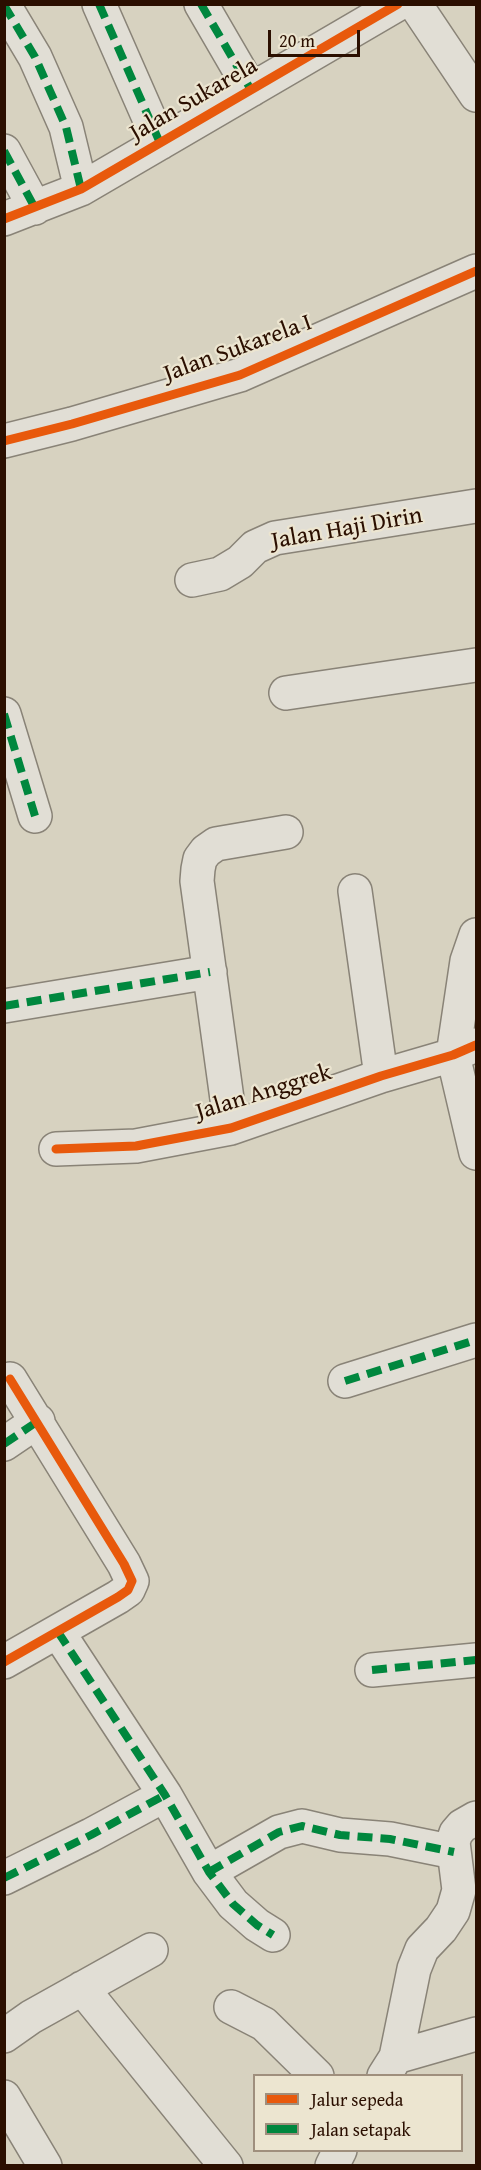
<!DOCTYPE html>
<style>
body{margin:0}
#map{position:relative;width:481px;height:2170px;overflow:hidden;background:#d7d2c0;font-family:"Gentium Book Plus",serif}
canvas{display:block}
.frame{position:absolute;inset:0;border:6px solid #2b0f00;pointer-events:none}
.legend{position:absolute;left:253px;top:2074px;width:210px;height:78px;box-sizing:border-box;background:#ece5d0;border:2px solid #9f8f7d;margin:0;padding:8px 10px;list-style:none;font-size:18px;color:#2b0f00}
.legend li{display:flex;align-items:center;gap:12px;height:30px}
.legend b{width:30px;border:2px solid #9f8f7d}
.scale{position:absolute;left:268px;top:30px;width:92px;height:27px;box-sizing:border-box;border:3px solid #2b0f00;border-top:0;padding-left:8px;font-size:18px;line-height:21px;white-space:nowrap;color:#2b0f00;-webkit-text-stroke:4px #ece5d0;paint-order:stroke}
</style>
<div id="map">
<canvas width="481" height="2170"></canvas>
<div class="frame"></div>
<ul class="legend">
<li><b style="height:8px;background:#e8590c"></b>Jalur sepeda</li>
<li><b style="height:8px;background:#00873e"></b>Jalan setapak</li>
</ul>
<div class="scale">20 m</div>
</div>
<script>
const context = document.querySelector('canvas').getContext('2d');
context.lineJoin = 'round';
const poly = rows => new Path2D(rows.map(r => 'M' + r).join(''));
function trace(path, color, width, dash) { context.strokeStyle = color; context.lineWidth = width; context.lineCap = dash ? 'butt' : 'round'; context.setLineDash(dash || []); context.stroke(path); }
function label(font, color, halo, rows, align = 'center') {
  context.font = font + ' "Gentium Book Plus",serif'; context.lineWidth = 4.5; context.setLineDash([]); context.textBaseline = 'middle'; context.strokeStyle = halo; context.fillStyle = color; for (const [text, x, y, turn = 0] of rows) {
    context.save(); context.translate(x, y); context.rotate((+turn || 0) * Math.PI / 180); context.textAlign = isNaN(turn) ? turn : align; if (halo) context.strokeText(text, 0, 0); context.fillText(text, 0, 0); context.restore();
  }
}
const minor = poly([
 [99,4,160,143],
 [201,4,251,90],
 [415,4,476,95],
 [4,5,35,57,66,127,81,189],
 [4,151,35,208],
 [4,219,81,189,398,4],
 [4,441,72,424,240,375,476,271],
 [192,580,220,574,240,562,255,547,275,538,476,506],
 [286,693,476,665],
 [4,714,35,816],
 [355,891,381,1076],
 [476,935,467,961,453,1055,476,1153],
 [4,1006,210,972],
 [231,1128,197,881,198,869,200,859,206,851,216,844,286,832],
 [56,1149,136,1146,231,1128,381,1076,453,1055,476,1045],
 [345,1381,476,1340],
 [4,1444,38,1421],
 [58,1632,165,1795,209,1872,233,1904,257,1925,273,1935],
 [4,1662,118,1597,128,1590,132,1581,124,1564,10,1379],
 [372,1670,476,1660],
 [209,1872,279,1832,302,1826,340,1835,390,1839,454,1852],
 [4,1878,91,1835,165,1795],
 [82,1988,226,2166],
 [231,2007,264,2024,317,2076],
 [4,2036,31,2017,151,1950],
 [396,2057,476,2034],
 [384,2076,396,2057,414,1969,422,1949,441,1929,453,1911,459,1890,453,1842,456,1833,462,1826,476,1818],
 [4,2097,45,2166],
 [332,2166,340,2150]
]);
trace(minor, '#898377', 36);
trace(minor, '#e1ded5', 33);
trace(poly([
 [99,4,160,143],
 [201,4,251,90],
 [4,5,35,57,66,127,81,189],
 [4,151,35,208],
 [4,714,35,816],
 [4,1006,210,972],
 [345,1381,476,1340],
 [4,1444,38,1421],
 [58,1632,165,1795,209,1872,233,1904,257,1925,273,1935],
 [372,1670,476,1660],
 [209,1872,279,1832,302,1826,340,1835,390,1839,454,1852],
 [4,1878,91,1835,165,1795]
]), '#00873e', 8, [15, 8]);
trace(poly([
 [4,219,81,189,398,4],
 [4,441,72,424,240,375,476,271],
 [56,1149,136,1146,231,1128,381,1076,453,1055,476,1045],
 [4,1662,118,1597,128,1590,132,1581,124,1564,10,1379]
]), '#e8590c', 9);
label('24px', '#2b0f00', '#ece5d0', [
 ["Jalan Sukarela",194,100,-30],
 ["Jalan Sukarela I",238,349,-20],
 ["Jalan Haji Dirin",347,529,-10],
 ["Jalan Anggrek",264,1093,-17]
]);
</script>
